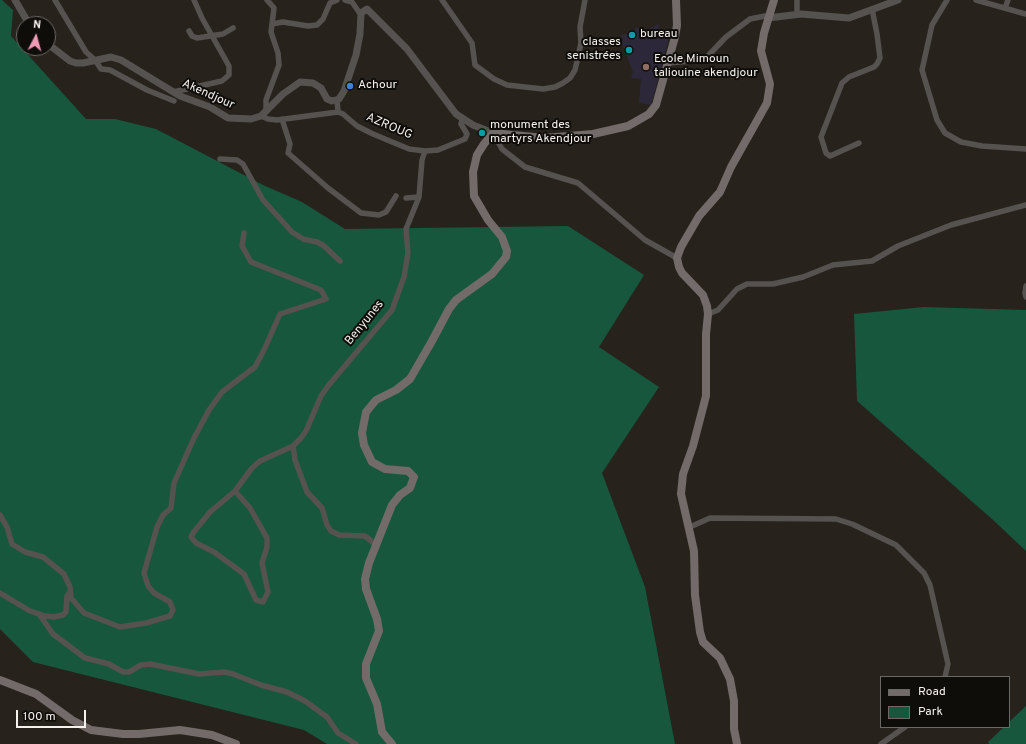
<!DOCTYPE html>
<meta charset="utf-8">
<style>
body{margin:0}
#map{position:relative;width:1026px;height:744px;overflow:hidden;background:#27231c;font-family:Overpass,sans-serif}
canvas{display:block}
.legend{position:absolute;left:880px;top:676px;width:130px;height:52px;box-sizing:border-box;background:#0f0d0a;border:1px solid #6b6965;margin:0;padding:5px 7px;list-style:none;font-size:12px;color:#f5f2ed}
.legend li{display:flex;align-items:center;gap:8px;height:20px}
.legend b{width:20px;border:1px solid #6b6965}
.north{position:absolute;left:16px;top:16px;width:40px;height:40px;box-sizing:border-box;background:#0f0d0a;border:1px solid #6b6965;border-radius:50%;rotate:6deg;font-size:11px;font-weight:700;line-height:16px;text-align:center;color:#f5f2ed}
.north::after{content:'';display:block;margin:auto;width:14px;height:18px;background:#f09ab6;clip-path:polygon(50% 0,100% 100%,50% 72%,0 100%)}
.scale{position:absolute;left:16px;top:710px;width:70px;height:18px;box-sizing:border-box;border:2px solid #f5f2ed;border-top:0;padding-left:5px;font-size:12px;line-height:14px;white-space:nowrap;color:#f5f2ed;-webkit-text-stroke:3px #0f0d0a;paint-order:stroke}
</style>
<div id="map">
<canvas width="1026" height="744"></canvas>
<ul class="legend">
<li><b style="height:5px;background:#726b69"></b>Road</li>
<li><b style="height:11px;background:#16573d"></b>Park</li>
</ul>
<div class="north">N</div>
<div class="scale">100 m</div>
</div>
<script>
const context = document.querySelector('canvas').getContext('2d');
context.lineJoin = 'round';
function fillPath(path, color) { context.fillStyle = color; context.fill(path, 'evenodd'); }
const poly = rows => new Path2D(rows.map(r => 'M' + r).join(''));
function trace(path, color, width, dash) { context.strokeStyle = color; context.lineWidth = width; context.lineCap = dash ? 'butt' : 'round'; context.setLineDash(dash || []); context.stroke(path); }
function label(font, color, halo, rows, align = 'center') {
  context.font = font + ' Overpass,sans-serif'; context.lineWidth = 4; context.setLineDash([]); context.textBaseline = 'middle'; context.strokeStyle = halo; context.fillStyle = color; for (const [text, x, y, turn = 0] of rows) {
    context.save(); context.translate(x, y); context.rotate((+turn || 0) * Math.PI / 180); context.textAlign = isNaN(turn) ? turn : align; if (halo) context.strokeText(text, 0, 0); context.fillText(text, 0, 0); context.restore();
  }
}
fillPath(poly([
 [658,24,661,33,670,34,651,105,639,103,641,79,631,78,633,72,621,41,623,40,621,35,634,32,636,27,639,28,640,34]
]), '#2c2839');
fillPath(poly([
 [0,0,2,0,13,10,11,36,86,119,115,119,156,129,263,185,302,202,345,229,568,226,644,275,599,347,659,387,602,473,645,587,675,744,327,744,304,730,33,662,0,629],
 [924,307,1026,310,1026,551,992,519,857,401,854,314],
 [1026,706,1026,744,989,744,988,742,1004,727,1009,727,1009,722]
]), '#16573d');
trace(poly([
 [55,0,86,52,95,60,101,69,110,70,147,90,174,101],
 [345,0,352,2,361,15],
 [442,0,472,43,475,65,494,79,507,85,543,89,555,87,563,83,570,78,575,70,581,43,580,27,585,0],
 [797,0,797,14],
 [947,0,932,25,922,70,937,120,945,133,961,142,982,146,1026,149],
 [976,0,1026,14],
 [1005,8,1008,0],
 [272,24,283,22,308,26,317,25,323,19,330,3,337,0],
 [189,31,192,36,197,38,223,34,233,28],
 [668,63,704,60,726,37,750,19,765,16,768,18],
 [173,92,222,81,229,75,229,66,202,18,194,0],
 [337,100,338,112],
 [266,112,266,100,279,65,278,53,271,32,274,8,267,0],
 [261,116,268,119,277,120,338,112,343,114,357,126,373,134,409,149,425,151,438,150,465,139,467,134,461,124,462,119],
 [282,119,290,144,288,153,328,188,361,213,379,215,386,212,396,196],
 [493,133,502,149,525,167,578,183,645,240,677,258],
 [859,143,830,156,826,153,821,137,842,83,849,77,874,67,877,64,880,58,877,34,872,9],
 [220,159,237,160,243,164,263,200,292,232,303,239,317,242,324,246,340,261],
 [406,198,419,197],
 [1026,286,1025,293,1026,297],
 [708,314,718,310,737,289,747,284,773,284,803,277,833,265,872,261,898,246,951,225,1026,205],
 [293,446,295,460,307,492,322,508,327,525,331,531,339,535,365,536,376,545],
 [235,491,250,508,267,538,267,547,262,563,268,592,263,602,256,600,244,574,214,552,196,543,191,537,193,533,210,512,235,491,252,468,260,461,293,446,301,438,306,431,321,396,328,386,392,310,404,277,408,253,406,229,419,197,422,160,425,151],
 [0,515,7,527,12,544,25,552,43,557,64,574,70,587,71,598,84,613,120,627,146,623,170,616,173,610,170,602,154,593,148,586,144,573,157,527,163,515,171,508,174,483,194,438,209,410,222,392,255,367,264,350,280,314,326,299,321,290,251,262,242,246,244,233],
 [690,527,710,518,836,519,852,524,896,545,924,573,930,585,948,664,945,677],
 [0,593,30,611,45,616,54,617,63,615,66,612,67,596,70,592],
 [39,614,53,634,85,658,109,664,123,672,129,672,141,665,150,664,199,674,225,672,233,674,261,685,287,692,305,701,327,717,338,733,356,744],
 [881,744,905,727]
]), '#565250', 5.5);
trace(poly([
 [15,0,29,24],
 [768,18,801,14,849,18,898,0],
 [48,44,70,61,76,63,83,63,111,57,121,60,180,96,210,107,228,118,251,119,261,116,283,94,300,82,313,83,321,88,327,99,332,101,339,99,344,91,356,55,360,34,361,13,367,9,407,49,456,114,473,125,493,133]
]), '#565250', 7);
trace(poly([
 [0,680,36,694,72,720,91,730,123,734,139,734,180,730,212,735,236,744],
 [392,744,382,732,377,704,366,678,366,664,379,631,377,619,366,589,365,579,369,563,392,505,400,495,410,488,414,477,408,471,385,469,372,462,364,445,362,433,366,412,376,400,396,390,410,379,432,341,449,309,456,300,492,274,506,257,507,251,502,237,488,220,474,196,473,172,477,155,484,144,493,133,544,138,593,134,628,126,649,114,656,105,675,37,677,25,676,0],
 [737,744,734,729,734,701,730,679,720,658,703,642,700,632,695,595,694,551,681,494,683,474,693,446,706,396,706,334,708,314,707,306,703,295,682,273,679,267,677,258,681,247,699,216,720,192,731,167,767,103,770,84,761,51,764,33,774,0]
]), '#726b69', 8);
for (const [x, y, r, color] of [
 [632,35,4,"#0f9aa8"],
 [629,50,4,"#0f9aa8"],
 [646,67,4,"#8d6e63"],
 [350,86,4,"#3f7fe0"],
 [482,133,4,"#0f9aa8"]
]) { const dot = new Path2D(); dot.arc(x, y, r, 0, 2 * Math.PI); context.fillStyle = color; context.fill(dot); trace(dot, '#0f0d0a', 1.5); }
label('12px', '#f5f2ed', '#0f0d0a', [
 ["bureau",640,35],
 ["classes",621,43,"right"],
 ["senistrées",621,57,"right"],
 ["Ecole Mimoun",654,60],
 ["taliouine akendjour",654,74],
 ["Achour",358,86],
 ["monument des",490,126],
 ["martyrs Akendjour",490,140]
], 'left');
label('12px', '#f5f2ed', '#0f0d0a', [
 ["Akendjour",208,95,24],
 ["AZROUG",389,127,23],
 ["Benyunes",365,323,-51]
]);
</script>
